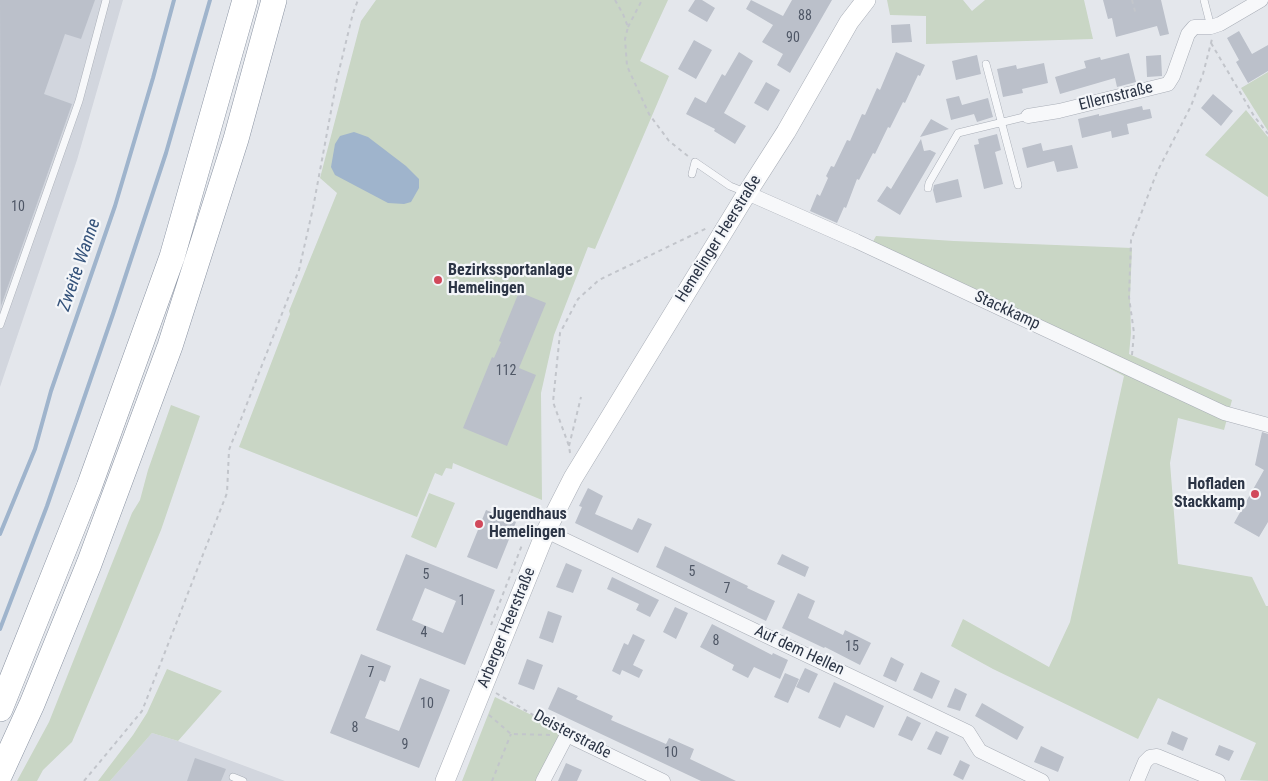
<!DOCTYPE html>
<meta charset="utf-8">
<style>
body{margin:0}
canvas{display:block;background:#e4e7ec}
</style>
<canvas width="1268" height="781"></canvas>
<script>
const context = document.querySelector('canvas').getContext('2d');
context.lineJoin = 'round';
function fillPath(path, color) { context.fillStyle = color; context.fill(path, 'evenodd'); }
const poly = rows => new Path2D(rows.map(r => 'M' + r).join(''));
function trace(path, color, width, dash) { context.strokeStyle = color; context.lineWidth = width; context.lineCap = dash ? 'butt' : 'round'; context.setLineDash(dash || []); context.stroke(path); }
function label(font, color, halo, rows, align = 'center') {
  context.font = font + ' "Roboto Condensed",sans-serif'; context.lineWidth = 4.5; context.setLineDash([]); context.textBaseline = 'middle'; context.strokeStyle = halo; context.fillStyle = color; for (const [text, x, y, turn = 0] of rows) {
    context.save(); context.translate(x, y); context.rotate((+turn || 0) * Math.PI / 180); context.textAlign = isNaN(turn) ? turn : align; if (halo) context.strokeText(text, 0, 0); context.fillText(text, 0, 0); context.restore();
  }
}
fillPath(poly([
 [0,0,123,0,77,160,0,387],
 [152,733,178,741,285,781,110,781]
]), '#d2d6de');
fillPath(poly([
 [376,0,668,0,640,61,669,76,595,249,588,247,554,335,541,393,542,500,453,463,452,469,446,468,442,476,435,473,417,517,239,447,290,314,289,311,337,193,320,178,361,21],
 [887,0,963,0,972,11,985,0,1084,0,1093,39,926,44,926,16,890,15],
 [1268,72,1268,131,1241,88],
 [1246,110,1268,137,1268,197,1205,155],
 [876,236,954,241,1132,248,1130,298,1131,333,1129,354,1232,400,1224,430,1178,418,1170,463,1178,564,1252,577,1266,606,1268,606,1268,781,1240,780,1256,743,1158,698,1138,739,993,669,951,646,963,619,1049,667,1070,622,1124,376,871,245],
 [171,405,200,416,161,530,120,629,72,742,43,770,37,781,17,781,49,722,132,513,140,500,148,470],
 [429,493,455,503,436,548,411,537],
 [167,669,222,691,178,741,152,733,110,781,98,781,133,735,147,713],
 [495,697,570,734,547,781,462,781]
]), '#c9d6c5');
fillPath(poly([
 [354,132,368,137,406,166,419,179,419,188,411,202,404,204,388,203,335,175,331,167,335,144,340,136]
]), '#9fb4cc');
trace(poly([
 [0,534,35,449,51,391,115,206,153,78,174,0],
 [0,629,47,506,113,314,166,153,210,0]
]), '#9fb4cc', 4);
fillPath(poly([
 [0,0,95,0,81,39,65,34,44,94,72,104,1,306],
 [695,0,702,0,715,8,707,22,688,11],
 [751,0,783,16,792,0,832,0,790,73,777,65,783,54,762,42,773,25,746,9],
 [1103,0,1161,0,1169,34,1160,36,1157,26,1116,37,1112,18,1108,19],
 [910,24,912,42,892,43,891,25],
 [1239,31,1252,54,1268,45,1268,71,1248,83,1236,62,1239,60,1227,38],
 [694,40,712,50,696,79,678,69],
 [739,52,753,61,724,113,746,126,735,144,714,131,715,129,686,114,695,97,706,103,722,74,725,76],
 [896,52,925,65,920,76,918,75,905,103,903,102,890,128,888,127,875,154,873,153,859,180,857,179,846,208,844,207,837,223,810,211,817,194,820,196,828,178,826,176,831,166,834,167,847,140,850,141,862,114,865,115,877,88,880,90],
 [1129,53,1136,82,1117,87,1115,78,1060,94,1055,77,1086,68,1084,61,1100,57,1101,60],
 [977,55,981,74,956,80,952,61],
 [1161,55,1162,76,1147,77,1146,56],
 [1044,63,1048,83,1022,89,1023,93,1003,97,997,69,1016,65,1017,69],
 [766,82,780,90,768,111,754,103],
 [1213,94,1233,111,1221,126,1201,108],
 [959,96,962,105,988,98,993,117,977,122,974,114,951,120,946,99],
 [1142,106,1143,110,1150,109,1152,118,1127,124,1129,134,1112,138,1111,131,1082,138,1078,119,1099,114,1099,116],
 [931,119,949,129,920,137],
 [997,134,1001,150,995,152,1003,184,984,189,974,145,979,144,978,139],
 [921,139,924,151,930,150,936,153,900,215,877,201,887,186,891,189],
 [1041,143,1043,151,1072,145,1078,168,1057,172,1054,161,1027,168,1022,148],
 [958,179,962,197,936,203,933,190,934,185],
 [519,292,546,303,519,368,536,375,507,446,463,428,492,357,494,358,501,342,499,341],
 [1262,432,1268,434,1268,522,1259,537,1234,523,1264,470,1255,465],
 [588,488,603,496,595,514,632,530,638,518,652,524,638,553,575,523,582,507,579,506],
 [486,510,516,522,497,569,467,557],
 [665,546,713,569,748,586,747,588,775,601,766,621,656,567],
 [406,554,495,590,465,665,376,630],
 [425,588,456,601,443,633,412,620],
 [782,554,809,567,805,577,777,564],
 [566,563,582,570,573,593,556,587],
 [612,577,659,600,650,617,636,610,639,604,607,589],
 [798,593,815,601,808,618,843,635,845,630,871,643,860,665,825,647,824,648,782,628],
 [675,607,688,613,676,639,663,632],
 [548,611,562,616,553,643,539,638],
 [712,624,772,655,773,653,788,660,780,679,754,667,748,678,732,670,734,665,700,647],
 [633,634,645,640,633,665,643,670,639,678,622,670,620,675,612,671,624,643,628,645],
 [361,654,391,666,385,682,380,680,365,718,399,731,420,678,450,690,419,768,330,733],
 [891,657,904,664,896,682,883,676],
 [527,659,543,665,534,690,518,684],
 [805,668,818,674,809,693,796,687],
 [921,672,940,681,932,699,913,690],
 [785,673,799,679,788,703,774,697],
 [834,682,884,706,874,728,846,715,840,728,818,718],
 [558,687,578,696,576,699,613,716,611,720,666,744,669,738,694,749,690,759,736,781,701,781,548,709],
 [955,688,967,694,960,711,947,707],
 [982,703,1024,727,1017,740,975,716],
 [907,716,921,723,912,741,898,735],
 [936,731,949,737,941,755,927,749],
 [1172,731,1188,738,1183,751,1167,744],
 [1219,745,1234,751,1229,761,1215,755],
 [1041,746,1064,757,1058,772,1034,762],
 [195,758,226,769,221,781,187,781],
 [960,760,970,765,963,780,953,775],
 [566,763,582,770,577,781,558,781]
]), '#bbc0ca');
const lane = poly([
 [1204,0,1211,27],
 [986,64,1018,185],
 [692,174,695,162,730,186,745,192],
 [928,188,929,183,958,133,1028,116],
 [0,325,79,101,106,0],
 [233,777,243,781]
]);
const street = poly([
 [1028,116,1059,111,1168,84,1173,76,1188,34,1194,27,1211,27,1220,24,1261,0],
 [747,193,856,241,1224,413,1268,425],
 [546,531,968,732,980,751,1042,781],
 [543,781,567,735,663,781],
 [1137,781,1145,762,1150,757,1157,756,1218,781]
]);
const secondary = poly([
 [445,781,546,531,573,478,747,193,786,132,849,22,866,0]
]);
const highway = poly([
 [0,709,89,487,172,257,245,0],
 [0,774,32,704,89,564,170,346,236,139,274,0]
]);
trace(lane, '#a9aeb7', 8);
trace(street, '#a9aeb7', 15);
trace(secondary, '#a9aeb7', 20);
trace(highway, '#8b94a3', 26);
trace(poly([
 [615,0,623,14,628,27,625,39,627,66,649,114,669,141,689,157],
 [1132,0,1136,15],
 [628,27,642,0],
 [1211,43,1254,116,1268,134],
 [1132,355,1134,333,1129,297,1131,240,1157,172,1191,106,1203,74,1212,39],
 [569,446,581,397],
 [570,453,569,446,553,402,560,333,578,299,599,280,707,228],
 [491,625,522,545,524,545],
 [496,693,557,729],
 [489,715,511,734,552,735],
 [84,781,142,711,227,493,229,450,299,270,313,208,337,79,353,13,358,0],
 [492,781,511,734]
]), '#c2c5cb', 2, [4, 4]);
trace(lane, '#f7f8fa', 7);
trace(street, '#f7f8fa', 14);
trace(secondary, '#fff', 19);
trace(highway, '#fff', 25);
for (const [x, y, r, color] of [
 [438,280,5,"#d1495b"],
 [1255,494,5,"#d1495b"],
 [479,524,5,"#d1495b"]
]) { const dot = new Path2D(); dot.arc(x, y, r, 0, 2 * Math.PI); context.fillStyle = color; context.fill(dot); trace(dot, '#f4f6f9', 2); }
label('14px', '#4f5766', null, [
 ["88",805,16],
 ["90",793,38],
 ["10",18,207],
 ["112",506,371],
 ["5",692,572],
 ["5",426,575],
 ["7",727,589],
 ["1",462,601],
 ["4",424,633],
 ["8",716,641],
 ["15",852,647],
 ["7",371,673],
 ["10",427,704],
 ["8",355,728],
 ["9",405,745],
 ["10",671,753]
]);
label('16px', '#2b3445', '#f4f6f9', [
 ["Ellernstraße",1116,97,-14],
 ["Hemelinger Heerstraße",719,239,-58],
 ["Stackkamp",1007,311,25],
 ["Arberger Heerstraße",507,628,-68],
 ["Auf dem Hellen",799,651,25],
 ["Deisterstraße",572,735,28]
]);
label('bold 16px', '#2b3445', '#f4f6f9', [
 ["Bezirkssportanlage",448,271],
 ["Hemelingen",448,289],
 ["Hofladen",1245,485,"right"],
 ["Stackkamp",1245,503,"right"],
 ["Jugendhaus",489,515],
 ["Hemelingen",489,533]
], 'left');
label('italic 18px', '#34527a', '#f4f6f9', [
 ["Zweite Wanne",80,265,-71]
]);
</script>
